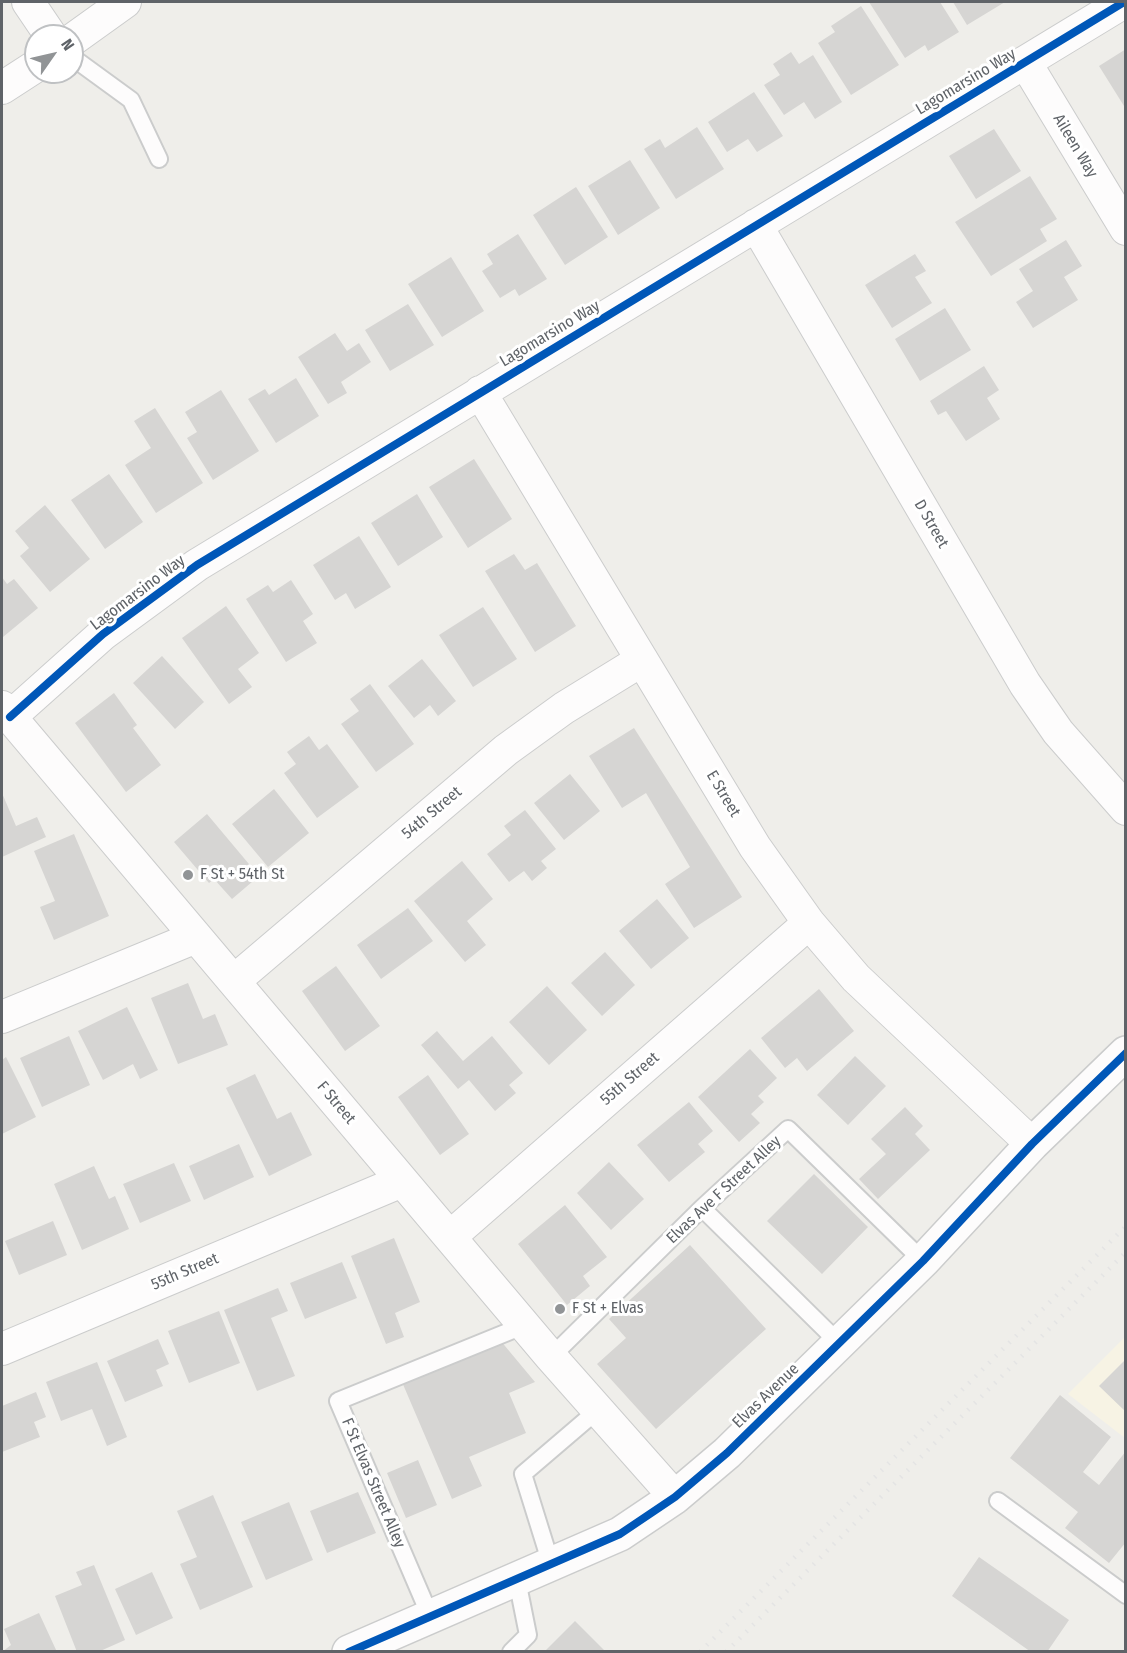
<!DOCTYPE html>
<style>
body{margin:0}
#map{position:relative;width:1127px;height:1653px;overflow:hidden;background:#efeeea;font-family:"Fira Sans Condensed",sans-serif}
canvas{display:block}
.frame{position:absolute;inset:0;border:3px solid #5f6368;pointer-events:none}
.north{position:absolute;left:24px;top:24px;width:60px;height:60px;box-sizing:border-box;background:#fff;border:2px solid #bfc1c3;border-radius:50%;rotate:56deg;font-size:16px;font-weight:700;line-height:24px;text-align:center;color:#5f6368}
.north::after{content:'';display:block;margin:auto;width:21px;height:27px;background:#919496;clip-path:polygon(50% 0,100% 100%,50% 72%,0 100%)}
</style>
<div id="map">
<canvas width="1127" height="1653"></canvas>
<div class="frame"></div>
<div class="north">N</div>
</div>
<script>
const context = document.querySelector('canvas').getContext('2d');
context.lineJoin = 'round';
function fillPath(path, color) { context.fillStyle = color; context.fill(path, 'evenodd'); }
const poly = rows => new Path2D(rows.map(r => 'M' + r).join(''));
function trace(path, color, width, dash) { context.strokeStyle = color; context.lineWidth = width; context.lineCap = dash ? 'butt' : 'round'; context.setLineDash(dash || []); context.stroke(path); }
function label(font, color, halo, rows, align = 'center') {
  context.font = font + ' "Fira Sans Condensed",sans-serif'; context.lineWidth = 6; context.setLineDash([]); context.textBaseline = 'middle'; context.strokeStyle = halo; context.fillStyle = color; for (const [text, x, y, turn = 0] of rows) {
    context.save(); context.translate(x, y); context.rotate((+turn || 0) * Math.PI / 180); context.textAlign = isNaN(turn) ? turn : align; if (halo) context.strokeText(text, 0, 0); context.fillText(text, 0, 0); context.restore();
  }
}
fillPath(poly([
 [1125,1337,1125,1438,1068,1394]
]), '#f7f3e4');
fillPath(poly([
 [869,2,940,2,959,32,928,51,925,45,905,58],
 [953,2,1005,2,967,25],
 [861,6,899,65,851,95,818,43,835,32,831,26],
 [1126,49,1126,105,1124,106,1099,66],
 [791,52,799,64,813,55,842,102,815,119,804,102,784,115,764,85,780,75,773,64],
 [754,92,783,136,757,152,748,139,727,152,708,122],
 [697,127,724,169,676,199,644,149,660,139,665,148],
 [994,129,1021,171,976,199,949,156],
 [630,160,660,208,618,235,588,186],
 [1030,176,1057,219,1040,229,1047,241,991,276,955,222],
 [576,187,608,237,565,265,533,215],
 [518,234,547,279,519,296,515,289,500,298,482,271,493,264,487,254],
 [1066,240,1082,266,1064,277,1078,300,1033,328,1016,302,1033,291,1019,269],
 [915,254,926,271,915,277,932,303,892,328,865,285],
 [451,257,484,311,442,337,408,284],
 [408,304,434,345,390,371,365,330],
 [945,308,971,350,920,381,895,339],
 [335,333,347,351,359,343,371,362,341,382,347,393,328,404,298,357],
 [984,366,999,390,987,398,1000,419,966,441,946,411,938,415,930,401],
 [296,378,319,416,276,443,248,399,265,389,269,395],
 [221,390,259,451,213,480,187,438,197,432,185,412],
 [155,408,203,483,156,513,125,465,151,448,134,421],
 [474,459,512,519,468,548,429,487],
 [109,474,143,522,105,549,71,500],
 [417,494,443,537,398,566,371,523],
 [45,505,90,559,50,592,20,556,29,548,15,531],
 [359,536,391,587,355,609,346,593,335,600,313,565],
 [514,554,525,570,537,563,576,626,535,652,485,571],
 [2,577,7,584,14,579,38,608,3,637],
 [291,580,313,614,303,621,317,643,286,662,246,599,268,585,273,592],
 [226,606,259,653,238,669,252,687,229,704,182,638],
 [483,607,517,659,473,687,439,635],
 [162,656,204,702,175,729,133,683],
 [422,659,456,701,438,716,430,705,414,718,388,686],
 [370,684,414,744,376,772,341,724,359,711,350,699],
 [114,693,137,725,133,728,161,765,126,792,75,723],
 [634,728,742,897,694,928,665,884,690,867,646,793,622,808,589,756],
 [309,736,319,750,327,744,359,787,317,818,284,773,296,764,287,752],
 [570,774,600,811,564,840,534,803],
 [274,789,309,833,268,867,232,824],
 [2,793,16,826,37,817,46,837,2,857],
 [525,810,556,849,541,861,547,868,532,881,524,871,509,882,487,854,511,835,504,826],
 [207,814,259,876,232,899,214,879,209,883,174,842],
 [74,834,109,916,54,940,40,907,55,901,34,851],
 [462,861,493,899,467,921,486,945,465,962,414,901],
 [657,899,689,938,651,969,619,931],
 [408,908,433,941,381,979,357,945],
 [605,952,635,985,602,1016,571,983],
 [336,966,380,1026,345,1051,302,991],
 [188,983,203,1019,215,1014,228,1045,178,1064,151,998],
 [547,986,587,1030,549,1065,509,1022],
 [819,989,854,1031,807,1071,797,1058,785,1068,761,1038],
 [127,1007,158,1070,140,1079,133,1064,103,1080,78,1031],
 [437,1031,463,1061,492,1036,523,1073,509,1085,516,1093,495,1111,469,1080,458,1089,421,1045],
 [69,1036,90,1085,42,1107,20,1058],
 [750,1049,777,1078,758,1096,764,1102,751,1114,760,1123,739,1142,698,1097],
 [855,1056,886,1086,848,1125,817,1095],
 [6,1057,36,1117,2,1134,2,1060],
 [255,1074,277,1119,291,1112,312,1155,269,1176,226,1088],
 [428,1075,469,1134,440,1155,398,1097],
 [689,1102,713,1131,698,1144,705,1152,669,1182,637,1145],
 [905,1107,923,1126,915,1134,930,1150,878,1199,859,1179,886,1154,871,1139],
 [239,1144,254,1177,204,1200,189,1166],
 [609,1162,644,1199,611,1230,577,1193],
 [174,1163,191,1201,140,1223,123,1184],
 [94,1166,109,1199,115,1196,129,1229,82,1250,54,1184],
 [814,1174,868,1227,822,1274,767,1221],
 [565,1205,607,1257,583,1276,590,1286,567,1305,518,1244],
 [53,1221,67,1255,19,1275,5,1241],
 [394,1238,420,1302,395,1313,404,1337,386,1344,351,1256],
 [690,1245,766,1329,656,1429,597,1364,626,1338,609,1319],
 [342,1262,357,1298,305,1319,290,1283],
 [278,1288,288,1311,271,1318,295,1376,257,1391,224,1310],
 [219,1311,240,1363,189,1383,168,1331],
 [158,1339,169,1364,156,1370,163,1386,125,1402,107,1361],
 [500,1340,535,1382,509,1393,526,1433,469,1457,482,1486,452,1499,402,1382],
 [1126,1359,1126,1412,1099,1386],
 [97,1362,127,1437,107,1446,92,1409,61,1421,46,1382],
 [36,1392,46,1417,34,1422,40,1437,2,1452,2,1406],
 [1060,1395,1111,1437,1083,1472,1099,1485,1126,1451,1126,1542,1109,1563,1065,1528,1078,1512,1010,1458],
 [418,1460,437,1505,406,1518,387,1473],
 [358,1492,376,1533,327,1553,310,1511],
 [213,1495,253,1587,200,1610,180,1564,197,1557,177,1511],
 [289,1502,313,1560,266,1580,241,1522],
 [979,1557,1069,1620,1047,1652,1031,1652,952,1596],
 [94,1565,125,1640,98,1652,77,1652,55,1596,82,1585,76,1572],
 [152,1572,173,1618,136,1635,115,1589],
 [39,1613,57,1652,2,1652,11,1645,4,1629],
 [575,1621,606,1652,544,1652]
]), '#d6d5d3');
const service = poly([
 [72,57,131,100,159,159],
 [702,1208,839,1343],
 [551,1357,702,1208,788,1129,923,1261],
 [998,1501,1126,1595],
 [551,1564,523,1474,599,1409],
 [431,1618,338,1401,525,1325],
 [511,1652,528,1635,517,1580]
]);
const minor = poly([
 [28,2,51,36],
 [72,40,125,2],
 [1025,62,1126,229],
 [2,88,36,66],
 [756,225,1025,684,1058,732,1126,809],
 [480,392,755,847,809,923,856,978,1032,1144],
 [2,707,551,1357,675,1497],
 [10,717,103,634,197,565,1124,2],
 [234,981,506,750,564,708,642,660],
 [2,1017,196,937],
 [451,1236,809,923],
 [2,1349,402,1181]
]);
const tertiary = poly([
 [349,1652,620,1534,675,1497,727,1453,923,1261,1032,1144,1126,1053]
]);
trace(service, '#cbcccc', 20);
trace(minor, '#cbcccc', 34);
trace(tertiary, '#cbcccc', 36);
trace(service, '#fdfcfc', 16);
trace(minor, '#fdfcfc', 32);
trace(tertiary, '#fdfcfc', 33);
trace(poly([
 [700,1652,1126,1226],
 [726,1652,1126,1252]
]), '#e4e4e4', 4.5, [1.5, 8]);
trace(poly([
 [10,717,103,634,197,565,1124,2],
 [349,1652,620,1534,675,1497,727,1453,923,1261,1032,1144,1126,1053]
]), '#0057b8', 8);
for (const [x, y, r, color] of [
 [188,875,6,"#919496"],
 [560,1309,6,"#919496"]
]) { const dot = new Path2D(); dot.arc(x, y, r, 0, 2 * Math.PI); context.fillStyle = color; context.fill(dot); trace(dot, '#fff', 2); }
label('16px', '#5f6368', '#fff', [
 ["Lagomarsino Way",966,82,-31],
 ["Aileen Way",1075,146,59],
 ["Lagomarsino Way",550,334,-31],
 ["D Street",931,524,60],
 ["Lagomarsino Way",138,593,-37],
 ["E Street",723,794,59],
 ["54th Street",432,813,-40],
 ["55th Street",630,1079,-41],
 ["F Street",336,1103,50],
 ["Elvas Ave F Street Alley",724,1190,-43],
 ["55th Street",185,1272,-23],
 ["Elvas Avenue",766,1396,-44],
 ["F St Elvas Street Alley",373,1483,67]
]);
label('16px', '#5f6368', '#fff', [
 ["F St + 54th St",200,875],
 ["F St + Elvas",572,1309]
], 'left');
</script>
